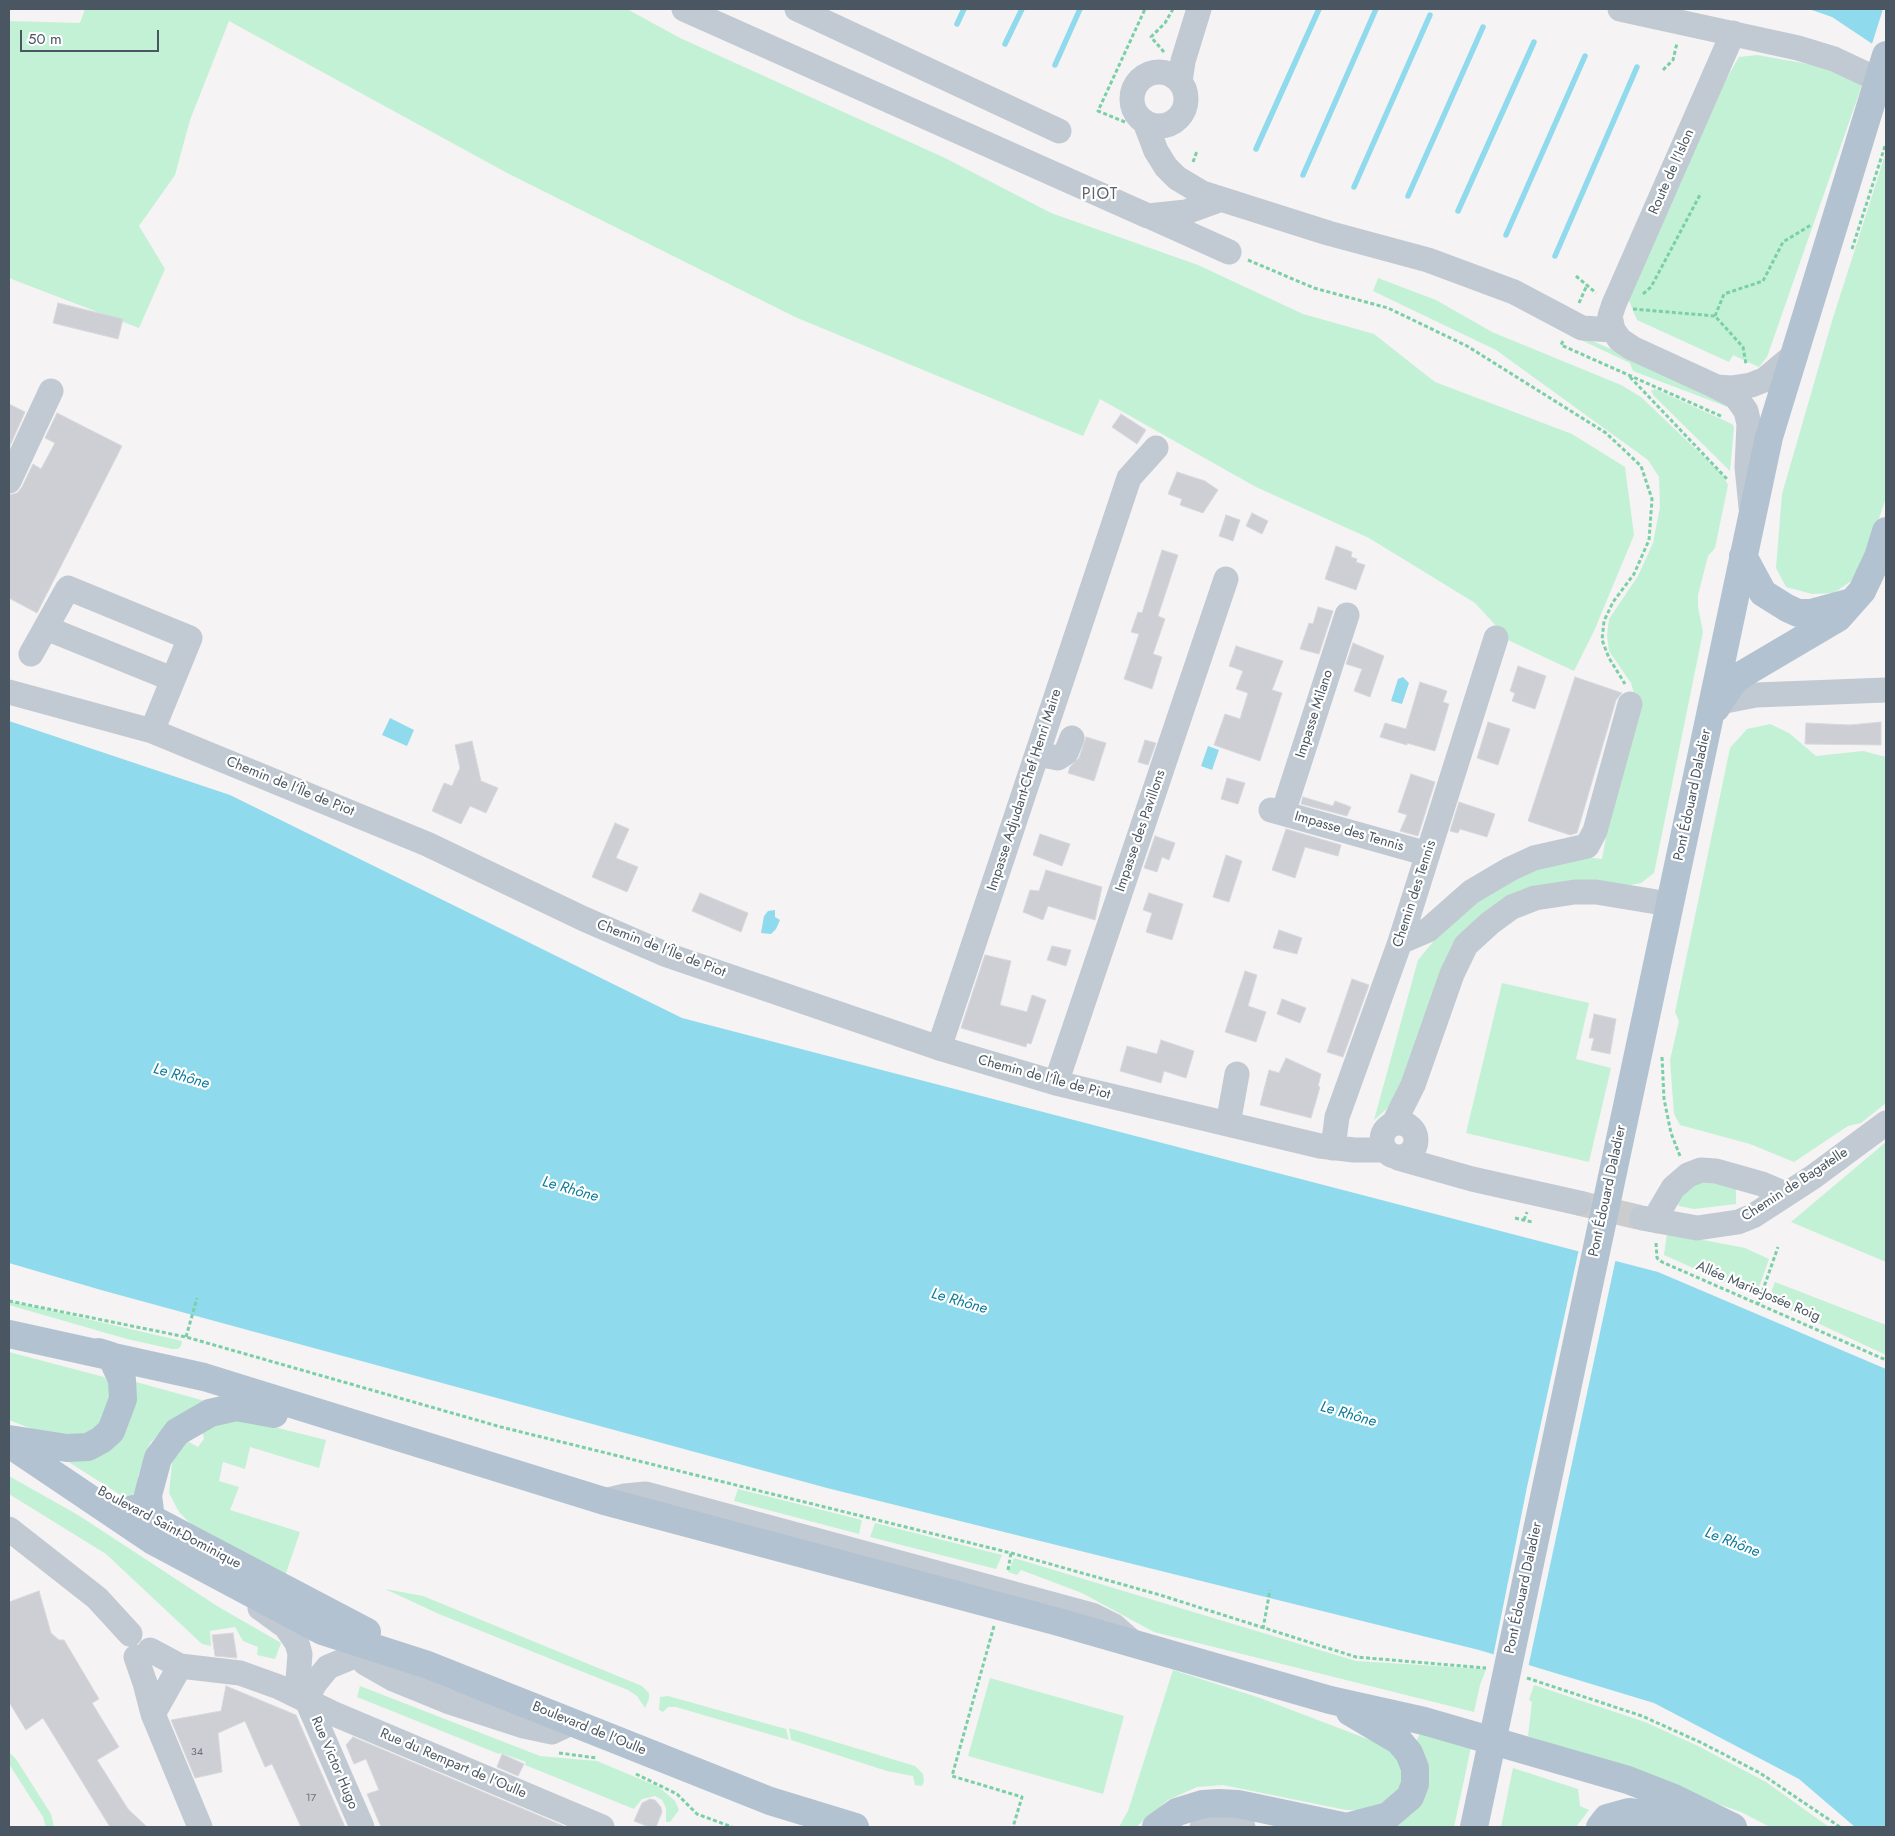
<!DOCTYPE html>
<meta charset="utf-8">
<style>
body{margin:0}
#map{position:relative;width:1895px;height:1836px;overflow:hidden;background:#f5f3f3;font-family:Jost,sans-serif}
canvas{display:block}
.frame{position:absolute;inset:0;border:10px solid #4a5661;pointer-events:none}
.scale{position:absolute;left:20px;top:30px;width:139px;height:22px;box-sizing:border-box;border:2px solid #4a5661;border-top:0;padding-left:6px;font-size:15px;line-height:18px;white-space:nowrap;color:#4a5661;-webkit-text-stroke:4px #fff;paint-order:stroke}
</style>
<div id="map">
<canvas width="1895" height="1836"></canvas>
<div class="frame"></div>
<div class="scale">50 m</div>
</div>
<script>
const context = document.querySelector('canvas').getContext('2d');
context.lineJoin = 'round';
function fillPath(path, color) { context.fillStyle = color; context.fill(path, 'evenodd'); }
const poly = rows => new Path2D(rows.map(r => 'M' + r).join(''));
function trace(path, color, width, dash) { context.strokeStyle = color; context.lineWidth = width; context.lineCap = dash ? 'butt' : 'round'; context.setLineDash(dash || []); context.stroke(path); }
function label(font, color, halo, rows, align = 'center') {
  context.font = font + ' Jost,sans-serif'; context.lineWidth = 4.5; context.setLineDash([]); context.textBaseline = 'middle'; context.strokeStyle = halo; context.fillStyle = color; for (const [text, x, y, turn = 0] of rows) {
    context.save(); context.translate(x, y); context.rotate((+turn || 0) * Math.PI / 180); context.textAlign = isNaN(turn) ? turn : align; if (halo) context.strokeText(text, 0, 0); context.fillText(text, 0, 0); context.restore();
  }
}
fillPath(poly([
 [85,9,627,9,680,38,945,158,1051,213,1198,265,1303,314,1374,334,1435,382,1572,434,1625,467,1634,535,1594,631,1574,671,1510,641,1475,603,1369,538,1256,487,1100,399,1083,436,795,317,509,174,229,21,190,120,175,175,139,226,165,269,139,328,9,278,9,21,80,23],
 [1757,55,1825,67,1862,85,1767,357,1759,367,1733,355,1729,362,1637,320,1628,298,1725,81,1739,57],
 [1886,152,1886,498,1865,559,1851,581,1834,593,1812,594,1786,587,1776,568,1782,494,1832,321],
 [1378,278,1436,300,1492,332,1621,385,1641,397,1722,474,1728,485,1715,548,1708,556,1698,595,1698,607,1703,632,1654,873,1641,883,1480,915,1398,1099,1374,1120,1418,960,1462,907,1525,866,1584,857,1602,859,1616,783,1635,697,1631,683,1609,651,1607,635,1609,619,1638,576,1653,543,1660,507,1659,477,1648,460,1496,350,1373,291],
 [1579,335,1724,399,1733,409,1633,371,1630,363,1581,340],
 [1655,389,1732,424,1734,427,1730,471,1654,396,1651,391],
 [1770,724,1789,733,1816,756,1863,751,1886,757,1886,1103,1861,1123,1848,1126,1794,1162,1750,1144,1680,1125,1674,1114,1670,1060,1679,1021,1675,1012,1730,748,1747,729],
 [1502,983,1589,1003,1576,1059,1611,1068,1589,1162,1466,1133],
 [1886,1142,1886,1262,1791,1222],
 [1706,1179,1736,1187,1736,1204,1694,1209,1679,1206,1677,1202,1693,1184],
 [1667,1233,1745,1248,1769,1259,1756,1296,1664,1255],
 [1775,1282,1886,1325,1886,1355,1768,1300],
 [9,1301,182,1341,181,1346,178,1349,172,1349,127,1339,9,1305],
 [9,1352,104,1377,112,1387,114,1408,85,1439,48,1435,9,1420],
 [136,1382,205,1401,171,1421,150,1443,138,1476,138,1506,67,1461,135,1394],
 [238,1418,326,1440,319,1468,250,1447,245,1469,223,1462,219,1481,239,1487,230,1510,300,1532,284,1579,192,1525,179,1512,169,1493,172,1463,177,1451,187,1441,198,1447,204,1439,202,1430],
 [9,1476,78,1515,217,1606,281,1643,275,1659,257,1655,258,1647,243,1641,235,1627,210,1631,211,1646,202,1644,106,1554,9,1494],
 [738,1489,862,1520,859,1534,734,1501],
 [875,1523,1002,1555,996,1569,870,1537],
 [1014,1558,1356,1661,1486,1669,1480,1685,1474,1712,1154,1632,1082,1593,1021,1570,1017,1575,1008,1572],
 [385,1589,423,1596,642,1686,649,1693,649,1699,645,1708,637,1696,628,1690,439,1614],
 [1173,1670,1260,1698,1391,1748,1403,1771,1402,1789,1390,1803,1367,1810,1346,1810,1223,1785,1197,1787,1168,1800,1136,1827,1119,1827,1128,1811],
 [990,1678,1124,1716,1103,1794,968,1756],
 [1534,1685,1645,1722,1698,1746,1766,1782,1829,1827,1770,1827,1741,1812,1528,1736,1532,1702,1529,1700],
 [360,1686,540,1756,597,1761,659,1787,675,1801,679,1810,670,1822,666,1822,666,1808,662,1800,655,1796,642,1799,634,1809,525,1765,526,1762,501,1753,499,1754,357,1697],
 [668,1696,786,1729,789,1740,676,1707,668,1707,663,1712,659,1710,660,1697],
 [789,1728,915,1766,923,1774,924,1782,922,1786,915,1785,913,1776,887,1771,791,1740],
 [1420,1733,1471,1747,1454,1827,1397,1827,1414,1812,1416,1742],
 [9,1752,16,1759,51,1814,54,1827,46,1827,43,1817,9,1764],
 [1513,1768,1578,1789,1580,1806,1589,1810,1576,1827,1501,1827]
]), '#c3f1d5');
fillPath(poly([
 [1809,9,1886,9,1886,53,1832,17],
 [1403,677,1409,683,1402,704,1391,701,1398,679],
 [390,718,414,730,407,746,382,735],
 [9,721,230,795,682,1018,1658,1272,1886,1369,1886,1827,1855,1827,1799,1779,1654,1703,1479,1650,827,1488,101,1290,9,1263],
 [1208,746,1219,750,1212,770,1201,766],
 [775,910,775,917,780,920,776,929,771,934,761,933,764,916,768,911]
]), '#90daee');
fillPath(poly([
 [1883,9,1886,9,1886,55,1871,47],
 [1579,1249,1616,1258,1528,1668,1493,1657,1527,1487]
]), '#f5f3f3');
trace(poly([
 [957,24,964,9],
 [1005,44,1022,9],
 [1055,65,1080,9],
 [1256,149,1319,9],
 [1303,175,1376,9],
 [1354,187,1430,15],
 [1408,196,1483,27],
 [1458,211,1534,42],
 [1506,235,1585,56],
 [1555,256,1637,67]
]), '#90daee', 5.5);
const building = poly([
 [58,303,123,319,118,339,53,323,58,303],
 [9,404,25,412,9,448,9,404],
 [57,413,122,446,37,613,9,598,9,495,17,493,22,487,33,464,41,469,55,443,45,438,57,413],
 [1121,414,1146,430,1137,444,1112,427,1121,414],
 [1177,472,1205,481,1218,490,1203,513,1180,505,1182,499,1168,494,1177,472],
 [1252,513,1268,521,1262,534,1246,526,1252,513],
 [1226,515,1240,520,1233,541,1219,536,1226,515],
 [1336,546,1352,552,1351,557,1357,559,1356,562,1365,565,1356,590,1325,579,1336,546],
 [1162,550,1178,555,1158,616,1165,619,1153,654,1162,657,1152,689,1124,679,1139,634,1131,632,1138,612,1142,613,1162,550],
 [1318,607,1333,611,1319,654,1300,649,1309,623,1313,624,1318,607],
 [1353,643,1384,656,1370,697,1354,691,1362,669,1346,664,1353,643],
 [1236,646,1283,661,1272,690,1282,693,1260,761,1214,745,1225,714,1240,719,1248,693,1236,689,1243,671,1229,666,1236,646],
 [1518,666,1546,676,1535,709,1512,701,1515,693,1510,691,1518,666],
 [1575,677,1622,693,1616,700,1577,833,1570,835,1528,821,1575,677],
 [1420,682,1447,691,1443,702,1449,704,1435,751,1407,743,1407,745,1380,737,1385,723,1406,729,1420,682],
 [1488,722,1510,729,1498,765,1477,758,1488,722],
 [1881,722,1881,745,1805,744,1806,723,1850,725,1881,722],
 [1086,737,1106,743,1094,781,1068,773,1070,767,1079,758,1086,737],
 [1145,740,1156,743,1148,765,1138,762,1145,740],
 [472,741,481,781,498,788,486,813,470,806,461,824,432,811,444,783,452,786,460,768,455,745,472,741],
 [1411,774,1435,782,1418,836,1400,831,1407,815,1398,812,1411,774],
 [1227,778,1245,783,1238,804,1221,799,1227,778],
 [1303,797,1333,806,1335,801,1351,807,1347,816,1301,804,1303,797],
 [1459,802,1495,814,1487,837,1460,829,1458,833,1450,831,1459,802],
 [615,823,629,829,616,858,638,867,627,892,592,877,615,823],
 [1286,829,1341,845,1338,856,1305,847,1295,878,1272,870,1286,829],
 [1040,834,1070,844,1062,866,1033,855,1040,834],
 [1155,836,1175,843,1169,860,1162,857,1157,872,1144,868,1155,836],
 [1226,855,1242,861,1229,902,1213,897,1226,855],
 [1046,870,1102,887,1095,920,1048,906,1043,920,1023,912,1030,890,1039,891,1046,870],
 [700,893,748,913,741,932,692,911,700,893],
 [1149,893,1183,904,1172,940,1146,932,1152,913,1143,910,1149,893],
 [1279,930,1302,938,1297,954,1273,948,1279,930],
 [1052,946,1071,950,1066,966,1047,960,1052,946],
 [985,955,1011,961,1000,1005,1027,1012,1032,995,1046,1000,1031,1044,1027,1043,1026,1047,961,1028,985,955],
 [1245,971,1257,975,1248,1006,1266,1012,1256,1042,1225,1032,1245,971],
 [1352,979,1369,985,1343,1057,1327,1052,1352,979],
 [1282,999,1306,1008,1300,1023,1277,1014,1282,999],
 [1594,1014,1616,1019,1610,1054,1591,1050,1594,1038,1589,1038,1594,1014],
 [1161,1040,1194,1051,1186,1078,1164,1071,1161,1083,1120,1071,1127,1046,1157,1054,1161,1040],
 [1286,1058,1321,1074,1318,1086,1320,1087,1311,1118,1260,1105,1269,1070,1279,1073,1286,1058],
 [39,1591,51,1633,59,1640,64,1640,99,1699,92,1703,119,1747,97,1760,128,1809,147,1827,110,1827,43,1718,26,1730,9,1702,9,1602,39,1591],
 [233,1633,237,1658,215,1656,212,1635,233,1633],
 [226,1686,296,1715,345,1827,301,1827,272,1764,265,1767,245,1721,218,1733,222,1772,195,1778,171,1720,221,1711,226,1686],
 [353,1737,566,1827,381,1827,367,1794,379,1790,366,1759,354,1764,346,1745,353,1737],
 [502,1754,524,1764,518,1776,497,1767,502,1754],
 [650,1799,655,1800,661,1807,662,1812,656,1827,649,1827,634,1821,642,1803,650,1799]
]);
fillPath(building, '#cdcfd5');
trace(building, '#d7d9de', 1);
trace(poly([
 [1579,1203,1642,1218]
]), '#caccce', 25, [25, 12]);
trace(poly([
 [1164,52,1151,37,1165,23,1173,9],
 [1663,70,1673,60,1677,43],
 [1125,122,1098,111,1145,9],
 [1193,162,1197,151],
 [1852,249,1885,146],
 [1248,260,1314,288,1388,308,1467,346,1606,433,1641,466,1652,499,1649,540,1634,574,1613,602,1604,621,1602,640,1609,658,1625,684],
 [1576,276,1596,293],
 [1643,294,1651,287,1701,193],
 [1579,303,1587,285],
 [1633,309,1715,316,1743,347,1746,364],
 [1715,316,1724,294,1763,281,1783,242,1811,225],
 [1563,341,1561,345,1723,417],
 [1630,377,1727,479],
 [1662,1057,1664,1099,1671,1133,1680,1156],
 [1515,1218,1532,1222],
 [1524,1220,1527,1212],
 [1656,1243,1657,1258,1662,1262,1886,1360],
 [9,1301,186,1337,501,1427,1011,1553,1160,1595,1356,1657,1486,1668],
 [1758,1304,1778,1247],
 [186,1337,197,1298],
 [1008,1570,1011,1553],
 [994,1626,952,1776,1022,1797,1013,1827],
 [1263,1629,1270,1590],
 [1527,1678,1642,1716,1702,1743,1760,1773,1840,1827],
 [559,1753,597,1758],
 [636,1774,677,1794,697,1814,732,1827]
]), '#7ad0a6', 3, [4, 2.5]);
trace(poly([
 [684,9,1148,216,1186,212,1219,200],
 [797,9,1059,131],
 [1620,9,1798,48,1834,59,1866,74],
 [1733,33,1614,304,1610,316,1613,330,1620,340,1632,348,1717,387,1736,397,1746,411,1749,424,1747,467,1751,507],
 '1132 99a27 27 0 1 1 54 0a27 27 0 1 1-54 0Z',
 [1180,82,1183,61,1199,9],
 [1145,122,1156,151,1166,167,1177,178,1202,193,1328,233,1428,260,1514,292,1582,328,1613,330],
 [1149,216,1229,252],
 [1717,387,1731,388,1751,385,1764,380,1794,355],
 [9,481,51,391],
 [46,628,172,679],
 [31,654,68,588,190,638,152,731],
 [9,692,152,731,427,844,584,919,667,955,939,1048,1056,1083,1320,1146,1354,1150,1384,1150],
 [1720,702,1756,695,1886,690],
 [1037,754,1058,758,1066,753,1072,738],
 [1271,810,1428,854],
 [1283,813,1347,615],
 [1400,942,1428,930,1471,892,1510,869,1534,858,1587,846,1595,831,1630,704],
 [939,1048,1129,478,1156,448],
 [1056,1083,1226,579],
 '1382 1140a17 17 0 1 1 34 0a17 17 0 1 1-34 0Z',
 [1394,1123,1413,1085,1452,974,1466,945,1490,923,1512,907,1535,898,1575,892,1596,892,1669,904],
 [1228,1124,1237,1074],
 [1333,1148,1337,1117,1400,942,1496,638],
 [1398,1158,1472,1179,1579,1203],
 [1642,1218,1697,1228,1738,1222,1753,1216,1813,1177,1886,1123],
 [1657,1221,1660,1210,1673,1188,1688,1175,1701,1170,1716,1171,1762,1184,1785,1194],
 [604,1501,625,1496,646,1494,1092,1615,1114,1626,1130,1640],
 [9,1529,97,1598,130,1634],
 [260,1608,286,1627,297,1643,300,1654,298,1680,362,1827],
 [345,1639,365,1663,393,1679,447,1701,524,1726,552,1732,571,1723],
 [150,1650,180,1666,240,1673,279,1687,332,1713,602,1827],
 [136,1657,145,1683,153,1714,200,1827],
 [306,1699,315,1683,328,1667,357,1655,371,1652],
 [153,1714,180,1666],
 [1202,1827,1213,1825,1243,1827]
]), '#c1cad2', 25);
trace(poly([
 [1743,556,1763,593,1787,608,1798,613,1811,613,1848,603],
 [1716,708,1732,683,1743,674,1838,618,1862,591,1878,557,1886,531],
 [9,1334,204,1377,604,1501,1055,1621,1330,1700,1424,1721,1628,1780,1674,1798,1733,1827],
 [9,1439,67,1448,88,1447,101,1440,111,1431,123,1399,122,1380,111,1356,98,1352],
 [9,1444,153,1541,322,1631,425,1664,770,1801,855,1827],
 [133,1509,367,1632],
 [159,1531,151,1519,148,1495,158,1458,177,1432,210,1413,236,1407,274,1414],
 [1156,1827,1177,1812,1203,1804,1219,1803,1238,1804,1347,1827],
 [1346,1827,1388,1816,1410,1797,1415,1784,1415,1768,1409,1753,1399,1741,1350,1712],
 [1474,1827,1769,437,1886,55],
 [1600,1827,1607,1818,1629,1812,1705,1822]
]), '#b3c2d1', 28);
label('11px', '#6b747e', null, [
 ["34",197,1752],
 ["17",311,1798]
]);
label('14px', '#4a5661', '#fff', [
 ["Route de l'Islon",1672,172,-66],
 ["Impasse Milano",1315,714,-72],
 ["Chemin de l'Île de Piot",290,787,22],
 ["Impasse Adjudant-Chef Henri Maire",1025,790,-72],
 ["Pont Édouard Daladier",1693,795,-78],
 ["Impasse des Pavillons",1141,831,-71],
 ["Impasse des Tennis",1349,832,16],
 ["Chemin des Tennis",1415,894,-72],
 ["Chemin de l'Île de Piot",661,949,21],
 ["Chemin de l'Île de Piot",1044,1078,15],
 ["Chemin de Bagatelle",1795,1185,-33],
 ["Pont Édouard Daladier",1608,1191,-78],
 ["Allée Marie-Josée Roig",1758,1292,23],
 ["Boulevard Saint-Dominique",169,1528,28],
 ["Pont Édouard Daladier",1524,1588,-78],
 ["Boulevard de l'Oulle",589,1729,22],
 ["Rue Victor Hugo",334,1763,67],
 ["Rue du Rempart de l'Oulle",453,1764,23]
]);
label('italic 15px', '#0c7c9b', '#fff', [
 ["Le Rhône",181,1077,16],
 ["Le Rhône",570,1190,16],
 ["Le Rhône",959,1302,16],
 ["Le Rhône",1348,1415,16],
 ["Le Rhône",1732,1543,21]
]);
context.letterSpacing = '1px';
label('16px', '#5f6368', '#fff', [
 ["PIOT",1100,195]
]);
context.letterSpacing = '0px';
</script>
